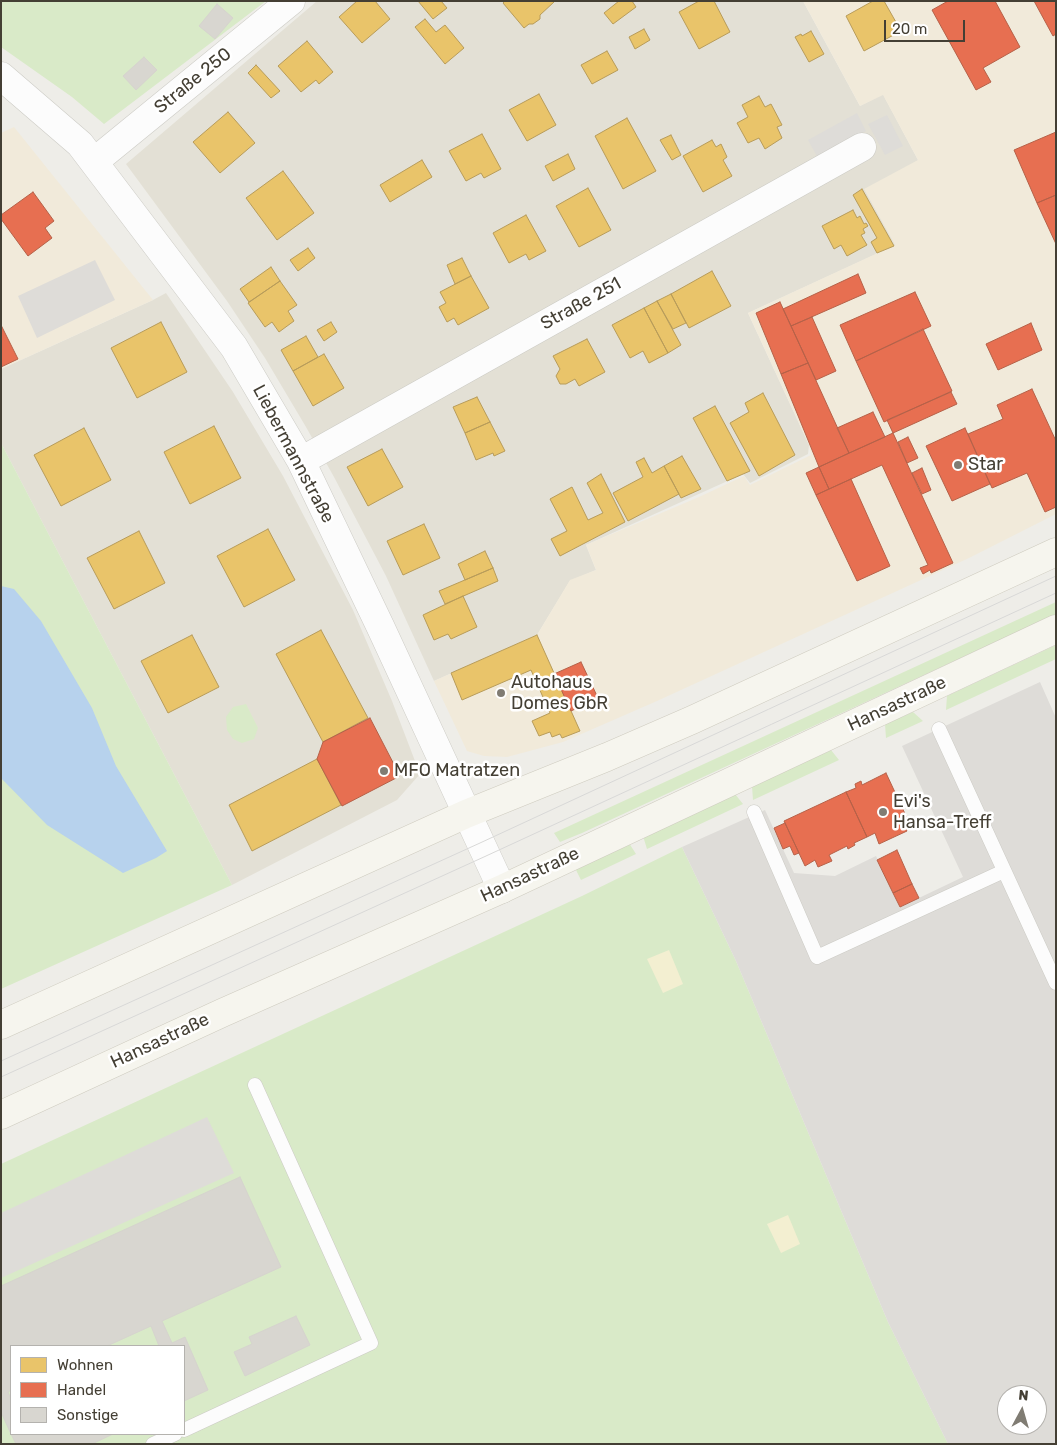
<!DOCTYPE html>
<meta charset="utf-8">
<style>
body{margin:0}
#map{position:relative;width:1057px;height:1445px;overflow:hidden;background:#eeede8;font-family:Rubik,sans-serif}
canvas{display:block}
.frame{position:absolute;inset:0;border:2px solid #443f34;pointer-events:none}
.legend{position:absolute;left:10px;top:1345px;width:175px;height:90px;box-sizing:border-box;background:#fff;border:1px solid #b4b2ae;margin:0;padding:6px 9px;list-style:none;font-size:15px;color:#443f34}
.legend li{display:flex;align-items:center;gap:10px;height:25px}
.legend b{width:25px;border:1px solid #b4b2ae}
.north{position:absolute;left:997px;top:1385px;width:50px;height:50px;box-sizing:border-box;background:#fff;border:1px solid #b4b2ae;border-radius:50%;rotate:6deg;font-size:14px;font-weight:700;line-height:20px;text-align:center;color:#443f34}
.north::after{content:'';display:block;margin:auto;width:18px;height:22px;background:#807c73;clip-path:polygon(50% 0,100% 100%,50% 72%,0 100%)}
.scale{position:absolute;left:884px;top:20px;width:81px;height:22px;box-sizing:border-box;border:2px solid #443f34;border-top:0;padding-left:6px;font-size:15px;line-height:18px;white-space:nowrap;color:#443f34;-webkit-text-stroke:4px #fff;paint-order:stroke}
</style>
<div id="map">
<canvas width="1057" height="1445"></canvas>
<div class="frame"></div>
<ul class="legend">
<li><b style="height:14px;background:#e9c46a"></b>Wohnen</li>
<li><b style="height:14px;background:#e76f51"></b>Handel</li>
<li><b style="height:14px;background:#d8d6d0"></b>Sonstige</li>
</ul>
<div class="north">N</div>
<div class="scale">20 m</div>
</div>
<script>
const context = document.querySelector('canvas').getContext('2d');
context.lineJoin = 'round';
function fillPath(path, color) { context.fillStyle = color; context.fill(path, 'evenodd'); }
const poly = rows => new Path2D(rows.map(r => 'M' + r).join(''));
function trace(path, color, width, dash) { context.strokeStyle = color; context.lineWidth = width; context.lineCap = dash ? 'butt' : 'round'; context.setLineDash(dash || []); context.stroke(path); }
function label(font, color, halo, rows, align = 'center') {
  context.font = font + ' Rubik,sans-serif'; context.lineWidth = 5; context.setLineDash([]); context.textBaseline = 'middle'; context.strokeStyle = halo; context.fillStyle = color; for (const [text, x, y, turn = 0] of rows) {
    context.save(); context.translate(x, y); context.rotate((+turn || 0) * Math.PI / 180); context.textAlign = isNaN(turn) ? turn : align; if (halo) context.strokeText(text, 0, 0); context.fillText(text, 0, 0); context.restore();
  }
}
fillPath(poly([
 [317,1,803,1,860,106,883,94,918,160,896,245,748,313,809,445,808,454,750,483,743,474,586,545,596,570,570,581,537,635,434,681,386,576,334,477,306,427,265,358,227,301,126,164],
 [166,293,233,392,283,476,353,610,392,701,420,774,397,800,232,885,1,443,1,369,153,300]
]), '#e3e0d5');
fillPath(poly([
 [803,1,1056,1,1056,514,969,558,657,701,563,742,507,757,484,756,467,751,434,681,537,635,570,580,596,570,586,545,699,497,744,476,750,485,811,455,809,445,748,313,895,245,864,189,918,160,883,95,860,106],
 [14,127,153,300,1,369,1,133]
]), '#f1eada');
fillPath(poly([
 [1,1,266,1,104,124,72,97,1,47],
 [1,443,232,885,1,989],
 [1056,602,1056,614,582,833,560,842,554,833],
 [1056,645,1056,659,946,710,947,696],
 [246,704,258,728,254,739,242,743,233,739,227,730,226,717,233,707],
 [913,712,923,721,886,738,885,724],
 [831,750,839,760,753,800,752,786],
 [735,794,743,804,647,849,643,836],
 [629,843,636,854,581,880,575,868],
 [682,847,736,961,888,1322,948,1444,1,1444,1,1164,582,896],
 [11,1346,184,1346,184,1434,11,1434]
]), '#d9eac8');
fillPath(poly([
 [669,950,683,984,663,993,647,959],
 [788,1215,800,1244,781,1253,767,1224]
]), '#f3efd1');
fillPath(poly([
 [857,113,866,131,818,158,808,140],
 [887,115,903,146,885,155,868,124],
 [95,260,115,300,37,338,18,296],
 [1040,682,1056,718,1056,1444,948,1444,888,1322,736,961,682,847,765,810,794,873,835,876,876,856,900,907,963,877,902,746],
 [1007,1395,1037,1395,1037,1425,1007,1425],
 [207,1117,234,1173,1,1278,1,1213]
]), '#dedcd8');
fillPath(poly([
 [1,586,14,589,41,621,92,708,116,766,167,851,156,858,123,873,47,825,1,778]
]), '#b7d2ed');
const homes = poly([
 [357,1,375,1,390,19,362,43,339,17,357,1],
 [418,1,441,1,447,8,433,19,418,1],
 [505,1,554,1,554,2,540,15,540,19,533,24,529,24,524,28,503,3,505,1],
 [619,1,632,1,636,7,613,24,604,13,619,1],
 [699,1,714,1,730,32,699,49,679,12,699,1],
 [873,1,884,1,901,31,864,51,846,16,873,1],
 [425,19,436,32,445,25,464,48,445,64,415,27,425,19],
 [644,29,650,40,635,49,629,37,644,29],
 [811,31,824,54,809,62,795,37,801,34,802,36,811,31],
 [307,41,333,72,319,84,316,80,301,92,278,66,307,41],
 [607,51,618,70,592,84,581,65,607,51],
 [256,65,280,91,271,98,248,73,256,65],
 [539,94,556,125,527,141,509,110,539,94],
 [759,96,765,107,771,104,782,125,777,127,782,138,765,149,759,138,748,143,737,123,748,117,742,105,759,96],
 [228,112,255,143,220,173,193,142,228,112],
 [627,118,656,171,623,189,595,136,627,118],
 [482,134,501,169,484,178,481,173,466,181,449,151,482,134],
 [671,135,681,155,672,160,660,140,671,135],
 [712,140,716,147,721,144,727,157,723,160,732,176,703,192,683,156,712,140],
 [568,154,575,169,553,181,545,166,568,154],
 [422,160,432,177,390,202,380,185,422,160],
 [283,171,314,213,277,240,246,198,283,171],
 [588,188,611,230,579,247,556,206,588,188],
 [862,189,894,246,877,253,871,242,877,238,853,195,862,189],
 [853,210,857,218,860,216,864,224,866,223,868,226,863,229,865,233,861,235,867,245,847,256,841,245,834,249,822,226,853,210],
 [526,215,546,251,529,260,526,254,509,263,493,233,526,215],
 [308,248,315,258,298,271,290,260,308,248],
 [462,258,471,276,455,284,447,265,462,258],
 [271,267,280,281,249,302,240,289,271,267],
 [712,271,731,306,689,328,671,294,712,271],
 [471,276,489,308,458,325,454,318,447,322,439,307,446,303,440,292,471,276],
 [280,281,297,305,288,311,294,321,279,332,272,322,265,327,248,303,280,281],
 [671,294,686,323,673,329,657,301,671,294],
 [657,301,681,345,668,353,644,308,657,301],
 [644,308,668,353,649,363,643,351,630,358,612,325,644,308],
 [161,322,187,372,137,398,111,348,161,322],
 [331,322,337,332,324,341,317,330,331,322],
 [306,336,318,357,293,371,281,350,306,336],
 [587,339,605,372,579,386,575,379,566,384,560,384,556,376,560,369,553,356,587,339],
 [324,354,344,388,313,406,293,371,324,354],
 [763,393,795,455,759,476,730,423,749,412,745,403,763,393],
 [477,397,490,422,465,433,453,407,477,397],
 [715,406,750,471,727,481,693,418,715,406],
 [490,422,505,451,494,456,493,453,476,460,465,433,490,422],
 [214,426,241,478,190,504,164,452,214,426],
 [84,428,111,480,61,506,34,455,84,428],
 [382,449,403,487,368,506,347,467,382,449],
 [682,456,701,489,681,498,664,466,682,456],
 [644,458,652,473,664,466,679,494,628,521,613,493,643,477,636,462,644,458],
 [601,474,625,522,560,556,551,539,567,531,550,499,572,487,588,520,603,513,587,483,601,474],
 [424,524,440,558,403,575,387,541,424,524],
 [268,529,295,580,244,607,217,556,268,529],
 [139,531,165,583,114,609,87,558,139,531],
 [485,551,493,568,465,580,458,564,485,551],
 [493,568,498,581,445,604,439,591,493,568],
 [463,596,477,627,451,639,448,634,434,640,423,615,463,596],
 [321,630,368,718,323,742,276,654,321,630],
 [192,635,219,687,168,713,141,661,192,635],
 [537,635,580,731,562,738,560,734,552,737,550,732,539,736,532,721,550,713,531,670,462,700,451,673,537,635],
 [317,759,341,805,252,851,229,805,317,759]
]);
fillPath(homes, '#e9c46a');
trace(homes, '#b89c5a', 1);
const shops = poly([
 [948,1,995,1,1020,47,983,68,991,82,976,90,932,10,948,1],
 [1034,1,1056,1,1056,34,1053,36,1034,1],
 [1056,132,1056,195,1037,203,1014,150,1056,132],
 [33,192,54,221,45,228,52,238,28,256,1,219,1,215,33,192],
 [1056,195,1056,244,1037,203,1056,195],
 [858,274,866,293,791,326,783,309,858,274],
 [915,292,931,326,856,361,840,325,915,292],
 [780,302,808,363,781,374,756,313,780,302],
 [812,317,836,371,816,380,791,326,812,317],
 [1031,323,1042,350,998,370,986,344,1031,323],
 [1,325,18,359,1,367,1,325],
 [923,329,952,391,884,422,856,361,923,329],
 [808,363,849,453,819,467,781,374,808,363],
 [1032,389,1056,441,1056,507,1045,512,1027,473,992,488,968,434,1003,419,997,405,1032,389],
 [951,392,957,404,893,433,887,420,951,392],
 [873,412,885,437,849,453,837,428,873,412],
 [965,428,990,484,952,501,926,446,965,428],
 [893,433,953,563,931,573,930,570,923,574,920,568,928,565,882,465,829,489,819,467,893,433],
 [908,437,918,458,907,463,898,442,908,437],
 [819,467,829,489,816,495,806,473,819,467],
 [922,468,931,490,922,494,912,473,922,468],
 [851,479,890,566,857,581,816,495,851,479],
 [581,662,598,698,571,711,554,674,581,662],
 [370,718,400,776,342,806,317,759,323,742,370,718],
 [886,773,907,818,902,820,907,831,879,844,875,833,867,837,846,792,856,788,855,784,861,781,862,785,886,773],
 [846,792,867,837,854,843,855,845,848,849,847,846,829,855,832,861,818,867,815,860,805,866,784,821,846,792],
 [785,823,799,853,794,855,790,846,783,849,774,828,785,823],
 [897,850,912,884,893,893,877,860,897,850],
 [912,884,919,898,900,907,893,893,912,884]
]);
fillPath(shops, '#e76f51');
trace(shops, '#b66148', 1);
const building = poly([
 [217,4,233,18,215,39,199,26,217,4],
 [144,57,157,70,136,90,123,76,144,57],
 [240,1177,281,1267,162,1321,172,1343,185,1337,208,1390,184,1401,184,1346,159,1346,151,1326,107,1346,11,1346,11,1390,8,1392,11,1399,11,1434,1,1412,1,1286,240,1177],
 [296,1316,310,1345,245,1376,234,1352,252,1344,249,1337,296,1316],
 [11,1434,113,1434,92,1444,16,1444,11,1434]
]);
fillPath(building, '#d8d6d0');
trace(building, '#d6d4ce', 1);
const service = poly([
 [939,729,1056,983],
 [754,812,817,957,1004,871],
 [184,1430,371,1343,255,1085],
 [153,1444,175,1434]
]);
const minor = poly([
 [1,76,80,144,234,347,301,461,381,628,502,889],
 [95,161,291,1],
 [301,461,862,147]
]);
const secondary = poly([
 [1,1025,466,814,607,757,692,720,1056,552],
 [1,1115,222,1013,502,889,1056,629]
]);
trace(service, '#cccbc5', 15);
trace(minor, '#cccbc5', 29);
trace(secondary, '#cecbbf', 29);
trace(service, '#fcfcfc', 14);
trace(minor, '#fcfcfc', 28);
trace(secondary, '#f6f5ee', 28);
trace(poly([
 [1,1061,480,843,1056,576],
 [1,1077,486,856,1056,593]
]), '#d8d8d7', 1);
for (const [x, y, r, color] of [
 [958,465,5,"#807c73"],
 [501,693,5,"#807c73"],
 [384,771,5,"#807c73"],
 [883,812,5,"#807c73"]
]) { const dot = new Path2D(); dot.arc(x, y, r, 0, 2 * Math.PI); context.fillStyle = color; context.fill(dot); trace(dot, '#fff', 2); }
label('18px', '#443f34', '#fff', [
 ["Straße 250",193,81,-39],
 ["Straße 251",581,304,-29],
 ["Liebermannstraße",293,454,62],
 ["Hansastraße",897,704,-25],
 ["Hansastraße",530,875,-25],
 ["Hansastraße",160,1041,-25]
]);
label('18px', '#443f34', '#fff', [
 ["Star",968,465],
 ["Autohaus",511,683],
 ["Domes GbR",511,704],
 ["MFO Matratzen",394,771],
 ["Evi's",893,802],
 ["Hansa-Treff",893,823]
], 'left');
</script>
